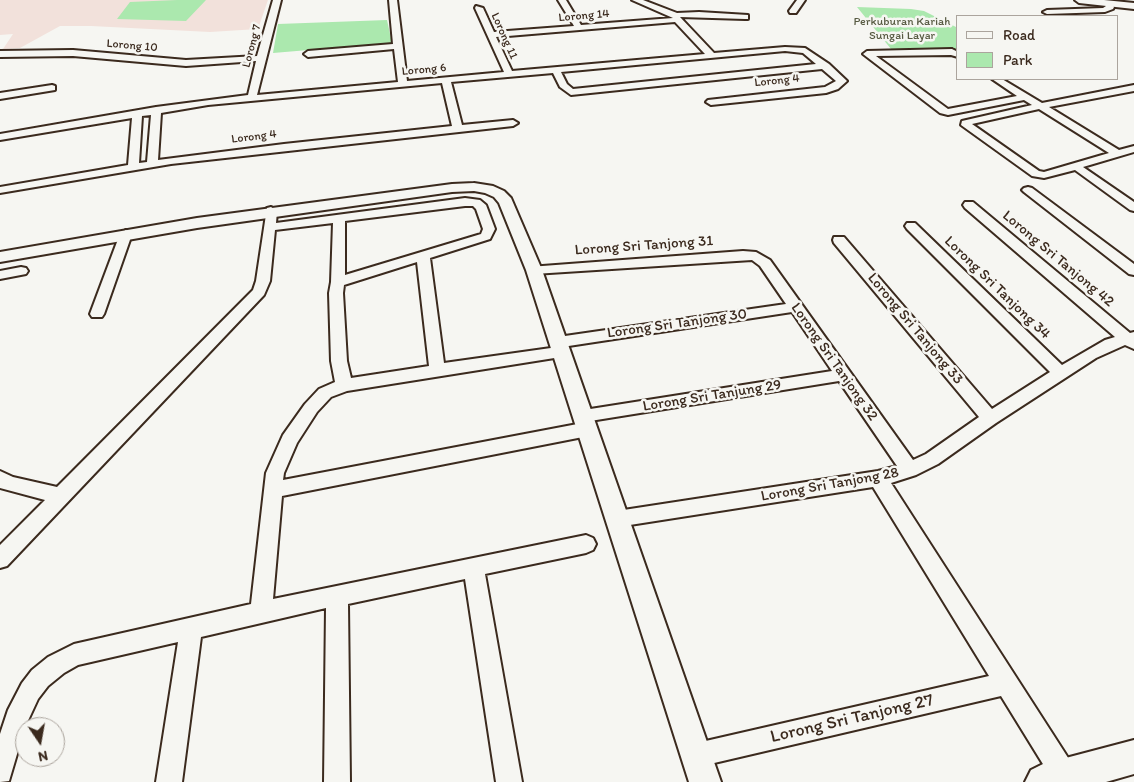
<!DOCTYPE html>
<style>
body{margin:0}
#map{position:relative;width:1134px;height:782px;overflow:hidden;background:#f6f6f2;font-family:Itim,sans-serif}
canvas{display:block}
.legend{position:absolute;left:956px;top:15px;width:162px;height:65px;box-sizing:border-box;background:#f6f6f2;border:1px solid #aba49d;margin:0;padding:6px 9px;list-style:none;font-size:15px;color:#3b2a1e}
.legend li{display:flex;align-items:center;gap:10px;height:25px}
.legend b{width:25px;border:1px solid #aba49d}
.north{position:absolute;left:15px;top:717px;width:50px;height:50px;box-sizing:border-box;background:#f6f6f2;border:1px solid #aba49d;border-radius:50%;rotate:168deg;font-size:14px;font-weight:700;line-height:20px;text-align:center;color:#3b2a1e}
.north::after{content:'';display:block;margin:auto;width:18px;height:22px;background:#3b2a1e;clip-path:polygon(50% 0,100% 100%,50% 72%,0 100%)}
</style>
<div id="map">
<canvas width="1134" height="782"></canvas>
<ul class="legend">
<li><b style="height:6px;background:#f6f6f2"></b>Road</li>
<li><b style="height:14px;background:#abe8ae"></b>Park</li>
</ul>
<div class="north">N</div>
</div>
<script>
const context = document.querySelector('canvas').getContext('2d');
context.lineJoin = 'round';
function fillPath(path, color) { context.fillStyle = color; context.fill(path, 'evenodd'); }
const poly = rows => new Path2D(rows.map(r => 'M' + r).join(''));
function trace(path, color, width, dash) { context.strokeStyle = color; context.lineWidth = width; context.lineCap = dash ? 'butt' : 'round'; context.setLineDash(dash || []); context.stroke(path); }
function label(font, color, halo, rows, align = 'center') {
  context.font = font + ' Itim,sans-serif'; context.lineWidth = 5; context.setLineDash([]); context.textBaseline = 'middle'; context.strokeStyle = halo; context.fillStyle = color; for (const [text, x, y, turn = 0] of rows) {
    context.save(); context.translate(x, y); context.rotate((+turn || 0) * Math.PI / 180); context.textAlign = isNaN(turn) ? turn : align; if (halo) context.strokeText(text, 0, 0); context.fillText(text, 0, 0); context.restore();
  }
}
fillPath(poly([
 [0,0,268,0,258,29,210,32,91,26,60,26,20,48,3,49,13,34,0,35]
]), '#f2e1db');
fillPath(poly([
 [177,0,206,0,186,21,117,19,130,2],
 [857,7,911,9,924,11,958,28,958,49,891,49],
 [387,20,392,43,273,53,278,24]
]), '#abe8ae');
const minor = poly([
 [273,0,281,0,257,95,398,82,394,49,308,57,304,54,308,51,393,44,389,0,397,0,407,81,504,72,475,8,476,6,483,8,494,32,574,26,558,0,566,0,581,25,673,18,632,0,643,0,677,13,699,12,748,15,748,19,745,19,680,17,714,53,785,47,805,48,829,64,847,81,838,89,826,93,711,105,706,102,708,100,825,87,836,81,822,69,571,95,560,87,553,73,451,82,462,125,513,120,518,123,513,126,171,164,0,193,0,187,128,165,132,118,0,140,0,134,156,107,248,95,256,61,186,66,73,56,0,57,0,51,73,50,186,60,257,56,273,0],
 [675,22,705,54,512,71,496,37,675,22],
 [785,51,803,53,816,64,573,89,567,84,561,72,785,51],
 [442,83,452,126,284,144,158,160,161,113,208,105,442,83],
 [151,115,147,162,139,163,142,116,151,115],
 [797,0,805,0,796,13,790,13,789,11,797,0],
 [1104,1,1110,1,1114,7,1113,9,1105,12,1047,14,1043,12,1047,10,1103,8,1106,6,1104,1],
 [952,49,958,52,958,57,951,55,876,56,948,109,1017,96,992,79,1002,79,1042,103,1134,85,1134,91,1049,107,1119,150,1134,146,1134,152,1083,167,1134,202,1134,211,1130,210,1075,170,1044,178,1032,176,961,125,962,121,1032,105,1024,100,948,115,940,113,863,54,867,51,952,49],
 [1039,109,1109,153,1044,172,1039,171,972,124,1039,109],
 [52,85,55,86,55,90,0,99,0,93,52,85],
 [1028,187,1032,188,1134,264,1134,275,1129,274,1024,192,1022,190,1024,188,1028,187],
 [465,198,480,200,486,205,495,229,490,239,430,258,444,363,558,347,553,346,550,342,553,338,558,337,786,304,760,266,752,260,534,274,527,270,529,267,743,251,756,252,770,260,913,460,926,454,979,417,834,243,833,240,834,237,844,237,992,409,1050,372,907,229,905,226,907,223,915,223,1062,365,1105,340,1115,337,965,208,963,205,965,202,973,202,1130,333,1134,332,1134,349,1125,345,1096,358,996,423,938,464,916,475,891,483,1074,767,1078,776,1075,782,1054,782,1001,696,697,767,688,764,685,755,688,746,697,743,989,676,873,487,617,527,610,525,607,519,610,513,617,511,878,471,897,466,839,381,584,422,578,421,576,416,578,411,584,410,832,371,792,312,562,347,567,348,570,352,567,356,347,391,331,397,317,412,297,443,284,473,283,480,588,422,594,424,597,429,594,434,588,436,282,496,273,599,586,535,593,538,596,544,593,550,586,553,485,574,522,782,496,782,465,579,348,604,350,782,324,782,326,608,201,637,182,782,156,782,178,642,78,665,64,673,48,686,38,699,25,727,9,781,0,782,0,734,8,710,22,683,32,670,48,657,74,644,251,604,266,473,283,435,305,404,319,389,335,382,331,361,329,293,331,282,333,223,275,230,270,281,264,295,7,566,0,568,0,545,45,500,0,488,0,471,13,477,57,487,253,290,256,281,267,208,271,207,277,211,276,223,465,198],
 [465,206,473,206,476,209,483,229,481,234,345,275,345,221,465,206],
 [417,262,429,366,351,378,347,361,343,293,344,285,417,262],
 [126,230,132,234,104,314,102,317,92,317,90,314,120,234,126,230],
 [21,267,26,268,28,271,26,274,0,279,0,271,21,267]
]);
const tertiary = poly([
 [1075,0,1104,0,1134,3,1134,9,1079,3,1075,0],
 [474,183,493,186,504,191,511,198,542,270,721,782,689,782,526,270,499,203,494,197,485,193,474,191,452,192,197,228,0,262,0,252,197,218,452,184,474,183]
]);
const secondary = poly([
 [1134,740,1134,774,1106,782,1025,782,1031,770,1043,764,1134,740]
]);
trace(minor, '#3b2a1e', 4);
trace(tertiary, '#3b2a1e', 4);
trace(secondary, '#3b2a1e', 4);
fillPath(minor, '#f6f6f2');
fillPath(tertiary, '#f6f6f2');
fillPath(secondary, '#f6f6f2');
label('12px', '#3b2a1e', '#f6f6f2', [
 ["Lorong 14",584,16,-5],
 ["Lorong 11",504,36,66],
 ["Lorong 10",132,46,5],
 ["Lorong 7",252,46,-75],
 ["Lorong 6",424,70,-5],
 ["Lorong 4",777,81,-6],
 ["Lorong 4",254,137,-7]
]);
label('12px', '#575a42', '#f6f6f2', [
 ["Perkuburan Kariah",902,22],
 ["Sungai Layar",902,36]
]);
label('15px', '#3b2a1e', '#f6f6f2', [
 ["Lorong Sri Tanjong 31",644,246,-4],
 ["Lorong Sri Tanjong 42",1058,259,40],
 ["Lorong Sri Tanjong 34",997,288,44],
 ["Lorong Sri Tanjong 30",677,324,-8],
 ["Lorong Sri Tanjong 33",915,329,50],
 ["Lorong Sri Tanjong 32",834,362,55],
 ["Lorong Sri Tanjung 29",712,396,-9],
 ["Lorong Sri Tanjong 28",830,485,-10]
]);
label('18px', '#3b2a1e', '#f6f6f2', [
 ["Lorong Sri Tanjong 27",852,719,-13]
]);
</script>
